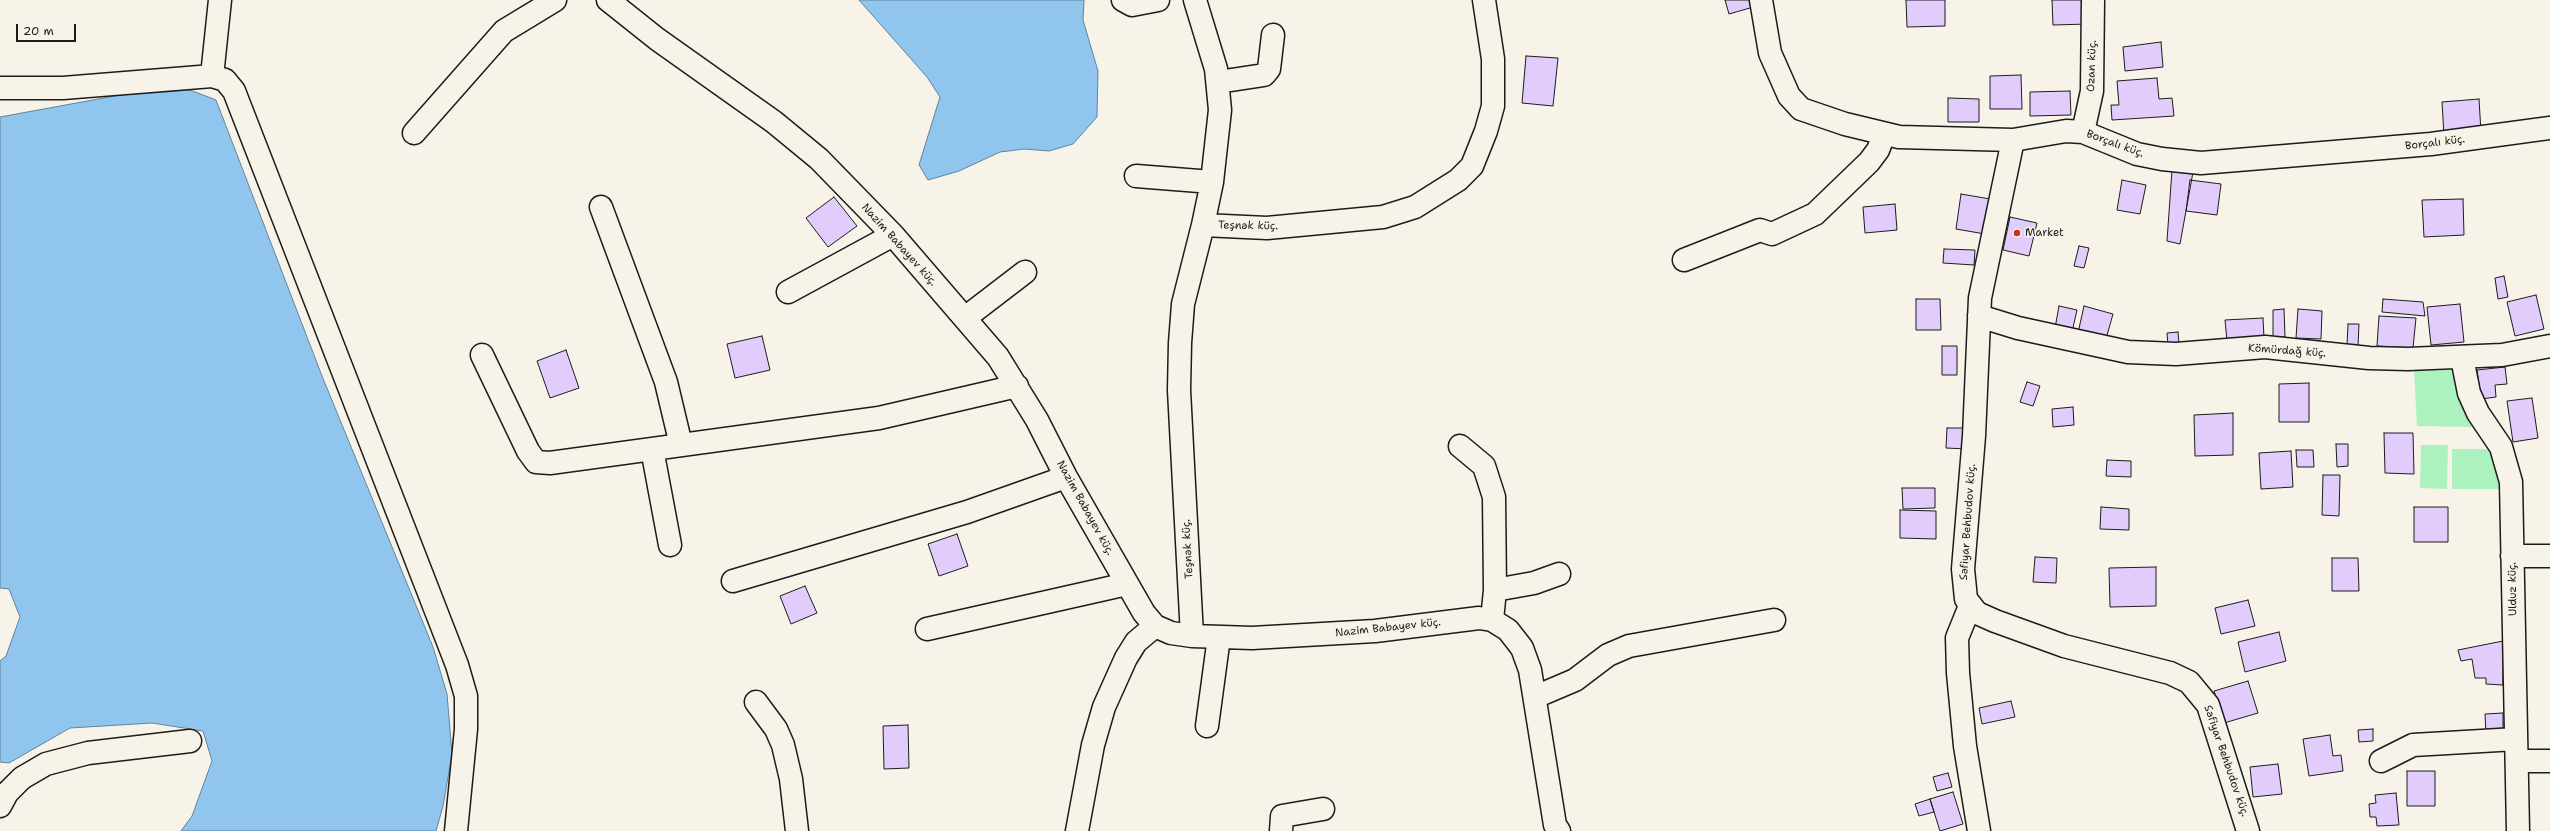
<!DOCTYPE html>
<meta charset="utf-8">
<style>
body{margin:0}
#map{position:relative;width:2550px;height:831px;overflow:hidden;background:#f7f3e8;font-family:"Shantell Sans",sans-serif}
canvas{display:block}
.scale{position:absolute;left:16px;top:24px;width:60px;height:18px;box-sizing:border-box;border:2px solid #1c1c1c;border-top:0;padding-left:5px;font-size:12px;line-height:14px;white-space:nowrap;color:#1c1c1c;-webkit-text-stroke:3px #f7f3e8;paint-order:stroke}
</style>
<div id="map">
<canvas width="2550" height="831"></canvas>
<div class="scale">20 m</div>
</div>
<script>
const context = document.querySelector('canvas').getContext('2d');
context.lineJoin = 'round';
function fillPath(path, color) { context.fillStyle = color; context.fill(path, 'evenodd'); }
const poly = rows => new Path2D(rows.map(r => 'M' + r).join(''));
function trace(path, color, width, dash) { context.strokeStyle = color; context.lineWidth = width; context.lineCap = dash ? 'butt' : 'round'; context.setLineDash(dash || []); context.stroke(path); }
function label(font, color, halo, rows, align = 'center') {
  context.font = font + ' "Shantell Sans",sans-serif'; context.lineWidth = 3; context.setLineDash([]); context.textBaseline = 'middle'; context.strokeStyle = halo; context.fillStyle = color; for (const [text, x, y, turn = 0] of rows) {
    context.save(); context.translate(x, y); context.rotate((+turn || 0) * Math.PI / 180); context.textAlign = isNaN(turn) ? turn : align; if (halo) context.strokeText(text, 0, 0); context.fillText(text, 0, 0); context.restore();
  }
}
fillPath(poly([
 [2414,370,2454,370,2475,427,2417,426],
 [2421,445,2448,445,2447,489,2420,488],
 [2452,449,2491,449,2498,462,2499,489,2452,489]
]), '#abf2bf');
const water = poly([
 [859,0,1084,0,1083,20,1098,71,1097,117,1073,144,1049,151,1024,149,1000,152,959,171,928,180,919,165,940,97,927,77,859,0],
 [190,90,216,100,322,376,433,647,447,694,452,754,443,806,436,831,181,831,192,816,212,761,203,731,152,723,70,728,9,763,0,762,0,661,6,656,20,617,9,589,0,588,0,117,120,95,190,90]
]);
fillPath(water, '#90c6ee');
trace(water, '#62829a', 1);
const building = poly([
 [1725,0,1755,0,1757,6,1729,14,1725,0],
 [1906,0,1945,0,1945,26,1907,27,1906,0],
 [2052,0,2087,0,2088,24,2053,25,2052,0],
 [2161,42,2163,67,2125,71,2123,47,2161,42],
 [1526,56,1558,58,1553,106,1522,103,1526,56],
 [2021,75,2022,109,1990,109,1990,76,2021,75],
 [2157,78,2159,99,2172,98,2174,116,2112,120,2111,105,2119,105,2117,81,2157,78],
 [2070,91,2071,115,2030,116,2030,92,2070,91],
 [1948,98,1979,99,1979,122,1948,122,1948,98],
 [2479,99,2481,132,2444,136,2442,102,2479,99],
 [2172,170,2193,172,2180,244,2167,241,2172,170],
 [2122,180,2146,185,2140,214,2117,210,2122,180],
 [2190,180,2221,184,2217,215,2186,211,2190,180],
 [1961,194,1996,200,1985,234,1956,229,1961,194],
 [834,197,857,226,828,247,806,218,834,197],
 [2463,199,2464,235,2424,237,2422,200,2463,199],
 [1895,204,1897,230,1865,233,1863,207,1895,204],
 [2010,217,2037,223,2029,256,2003,250,2010,217],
 [2079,246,2089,248,2084,268,2074,266,2079,246],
 [1944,249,1975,250,1974,265,1943,263,1944,249],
 [2504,276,2508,297,2498,299,2495,278,2504,276],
 [2536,295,2544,329,2515,336,2507,302,2536,295],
 [1916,299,1940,299,1941,330,1916,330,1916,299],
 [2383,299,2423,302,2425,316,2382,312,2383,299],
 [2460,304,2464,342,2431,345,2427,307,2460,304],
 [2059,306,2077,310,2072,332,2055,328,2059,306],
 [2084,306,2113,314,2106,339,2078,333,2084,306],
 [2284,309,2285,337,2273,337,2273,310,2284,309],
 [2298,309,2322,311,2321,339,2296,338,2298,309],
 [2379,316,2416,318,2413,348,2377,346,2379,316],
 [2263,318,2264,338,2227,341,2225,320,2263,318],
 [2348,324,2359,324,2358,346,2347,345,2348,324],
 [2178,332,2179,344,2168,345,2167,333,2178,332],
 [762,336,770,370,735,378,727,344,762,336],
 [1942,346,1957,346,1957,375,1942,375,1942,346],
 [566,350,579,388,550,398,537,361,566,350],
 [2505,367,2507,384,2495,385,2496,397,2481,399,2477,370,2505,367],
 [2027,382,2040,386,2033,406,2020,402,2027,382],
 [2309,383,2309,422,2279,422,2279,384,2309,383],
 [2532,398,2538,438,2513,442,2507,401,2532,398],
 [2073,407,2074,425,2053,427,2052,409,2073,407],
 [2233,413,2233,455,2195,456,2194,415,2233,413],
 [1947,428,1968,428,1967,449,1946,448,1947,428],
 [2384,433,2413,433,2414,474,2385,473,2384,433],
 [2336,444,2348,444,2348,466,2337,467,2336,444],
 [2296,450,2313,450,2314,467,2297,467,2296,450],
 [2291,451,2293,487,2261,489,2259,453,2291,451],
 [2107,460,2131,461,2131,477,2106,476,2107,460],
 [2323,475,2340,475,2339,516,2322,515,2323,475],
 [1902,488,1935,488,1935,508,1903,509,1902,488],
 [2101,507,2129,509,2129,530,2100,529,2101,507],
 [2414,507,2448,507,2448,542,2414,542,2414,507],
 [1900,510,1936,511,1936,539,1900,538,1900,510],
 [957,534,968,566,939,576,928,544,957,534],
 [2035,557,2057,558,2056,583,2033,582,2035,557],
 [2332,558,2358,558,2359,591,2332,591,2332,558],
 [2156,567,2156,606,2110,607,2109,568,2156,567],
 [805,586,817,613,791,624,780,596,805,586],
 [2248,600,2255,626,2221,634,2215,608,2248,600],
 [2279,632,2286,661,2245,672,2238,642,2279,632],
 [2503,641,2503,685,2486,684,2486,678,2475,678,2472,659,2461,661,2458,650,2503,641],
 [2248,681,2258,713,2224,723,2214,691,2248,681],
 [2011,701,2015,717,1982,724,1979,708,2011,701],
 [2503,713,2503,734,2486,735,2485,714,2503,713],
 [908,725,909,768,884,769,883,726,908,725],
 [2373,729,2373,741,2359,742,2358,730,2373,729],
 [2330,735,2333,756,2341,755,2343,771,2309,776,2303,739,2330,735],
 [2278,764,2282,794,2253,797,2250,767,2278,764],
 [2407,771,2435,771,2435,806,2407,806,2407,771],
 [1948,773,1952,787,1937,791,1933,777,1948,773],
 [1953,792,1963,824,1940,831,1930,799,1953,792],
 [2396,793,2399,825,2377,826,2376,817,2370,817,2369,804,2376,803,2375,795,2396,793],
 [1930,799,1934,812,1919,816,1915,804,1930,799]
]);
fillPath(building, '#e2ccfc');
trace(building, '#1c1c1c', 1);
const street = poly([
 [608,0,657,39,774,122,819,159,893,235,998,357,1037,420,1066,477,1144,613,1155,626,1171,633,1192,636,1252,638,1375,631,1479,618,1492,620,1508,630,1522,648,1530,670,1555,825,1559,831],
 [1123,0,1132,5,1158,0],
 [1195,0,1216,69,1220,110,1212,182,1203,225],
 [1761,0,1770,53,1789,96,1801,109,1845,124,1899,137,2013,140,2066,131,2083,132,2137,154,2162,159,2201,163,2431,144,2550,128],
 [212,76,220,0],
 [1218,82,1264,75,1269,69,1273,35],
 [0,88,63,88,212,76,225,80,234,91,457,665,466,696,466,729,456,831],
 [2083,132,2092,91,2093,0],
 [414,133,504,31,555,0],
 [2013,140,1980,298,1974,436,1963,569,1966,599,1977,613,1995,621,2064,646,2170,673,2189,682,2208,705,2248,831],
 [1136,176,1212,182],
 [601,207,666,382,681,445],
 [1684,260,1760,230,1772,234,1815,214,1869,162,1878,150,1884,134],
 [788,292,893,235],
 [1979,316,2018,328,2128,352,2176,354,2265,347,2369,358,2408,359,2502,355,2550,346],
 [965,318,1025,272],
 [482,355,528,451,536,462,550,463,879,418,1017,386],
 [2462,358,2469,393,2478,413,2501,447,2511,482,2518,831],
 [1460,446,1484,466,1494,497,1495,590,1492,620],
 [652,449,670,545],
 [2512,556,2550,556],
 [733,581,967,512,1066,477],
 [1495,590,1534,583,1559,574],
 [1970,606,1957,638,1958,673,1965,746,1979,831],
 [927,629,1127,584],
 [1192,636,1179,390,1180,343,1183,304,1203,225,1267,228,1383,217,1415,207,1458,180,1472,166,1486,131,1493,106,1493,59,1484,0],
 [1535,697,1575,680,1608,655,1629,646,1774,620],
 [756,702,776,729,783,745,791,779,797,831],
 [1207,726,1219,637],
 [2381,761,2413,745,2516,739],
 [2517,761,2550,761],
 [0,806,7,793,22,778,46,764,88,753,190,741],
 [1077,831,1093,745,1104,707,1126,658,1136,642,1155,626],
 [1281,831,1282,816,1323,809]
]);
trace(street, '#1c1c1c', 25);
trace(street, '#f7f3e8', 22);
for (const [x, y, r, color] of [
 [2017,233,4,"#c8321e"]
]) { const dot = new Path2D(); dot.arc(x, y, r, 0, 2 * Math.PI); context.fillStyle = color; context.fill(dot); trace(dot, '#f7f3e8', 1.5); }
label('11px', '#1c1c1c', '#f7f3e8', [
 ["Ozan küç.",2092,66,-88],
 ["Borçalı küç.",2435,143,-7],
 ["Borçalı küç.",2115,144,20],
 ["Teşnək küç.",1248,226,1],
 ["Nazim Babayev küç.",899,245,48],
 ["Kömürdağ küç.",2287,351,4],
 ["Nazim Babayev küç.",1085,508,61],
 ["Səfiyar Behbudov küç.",1968,522,-86],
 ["Teşnək küç.",1188,549,-93],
 ["Ulduz küç.",2513,589,-91],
 ["Nazim Babayev küç.",1388,628,-6],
 ["Səfiyar Behbudov küç.",2226,761,71]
]);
label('11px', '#1c1c1c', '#f7f3e8', [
 ["Market",2025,233]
], 'left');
</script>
